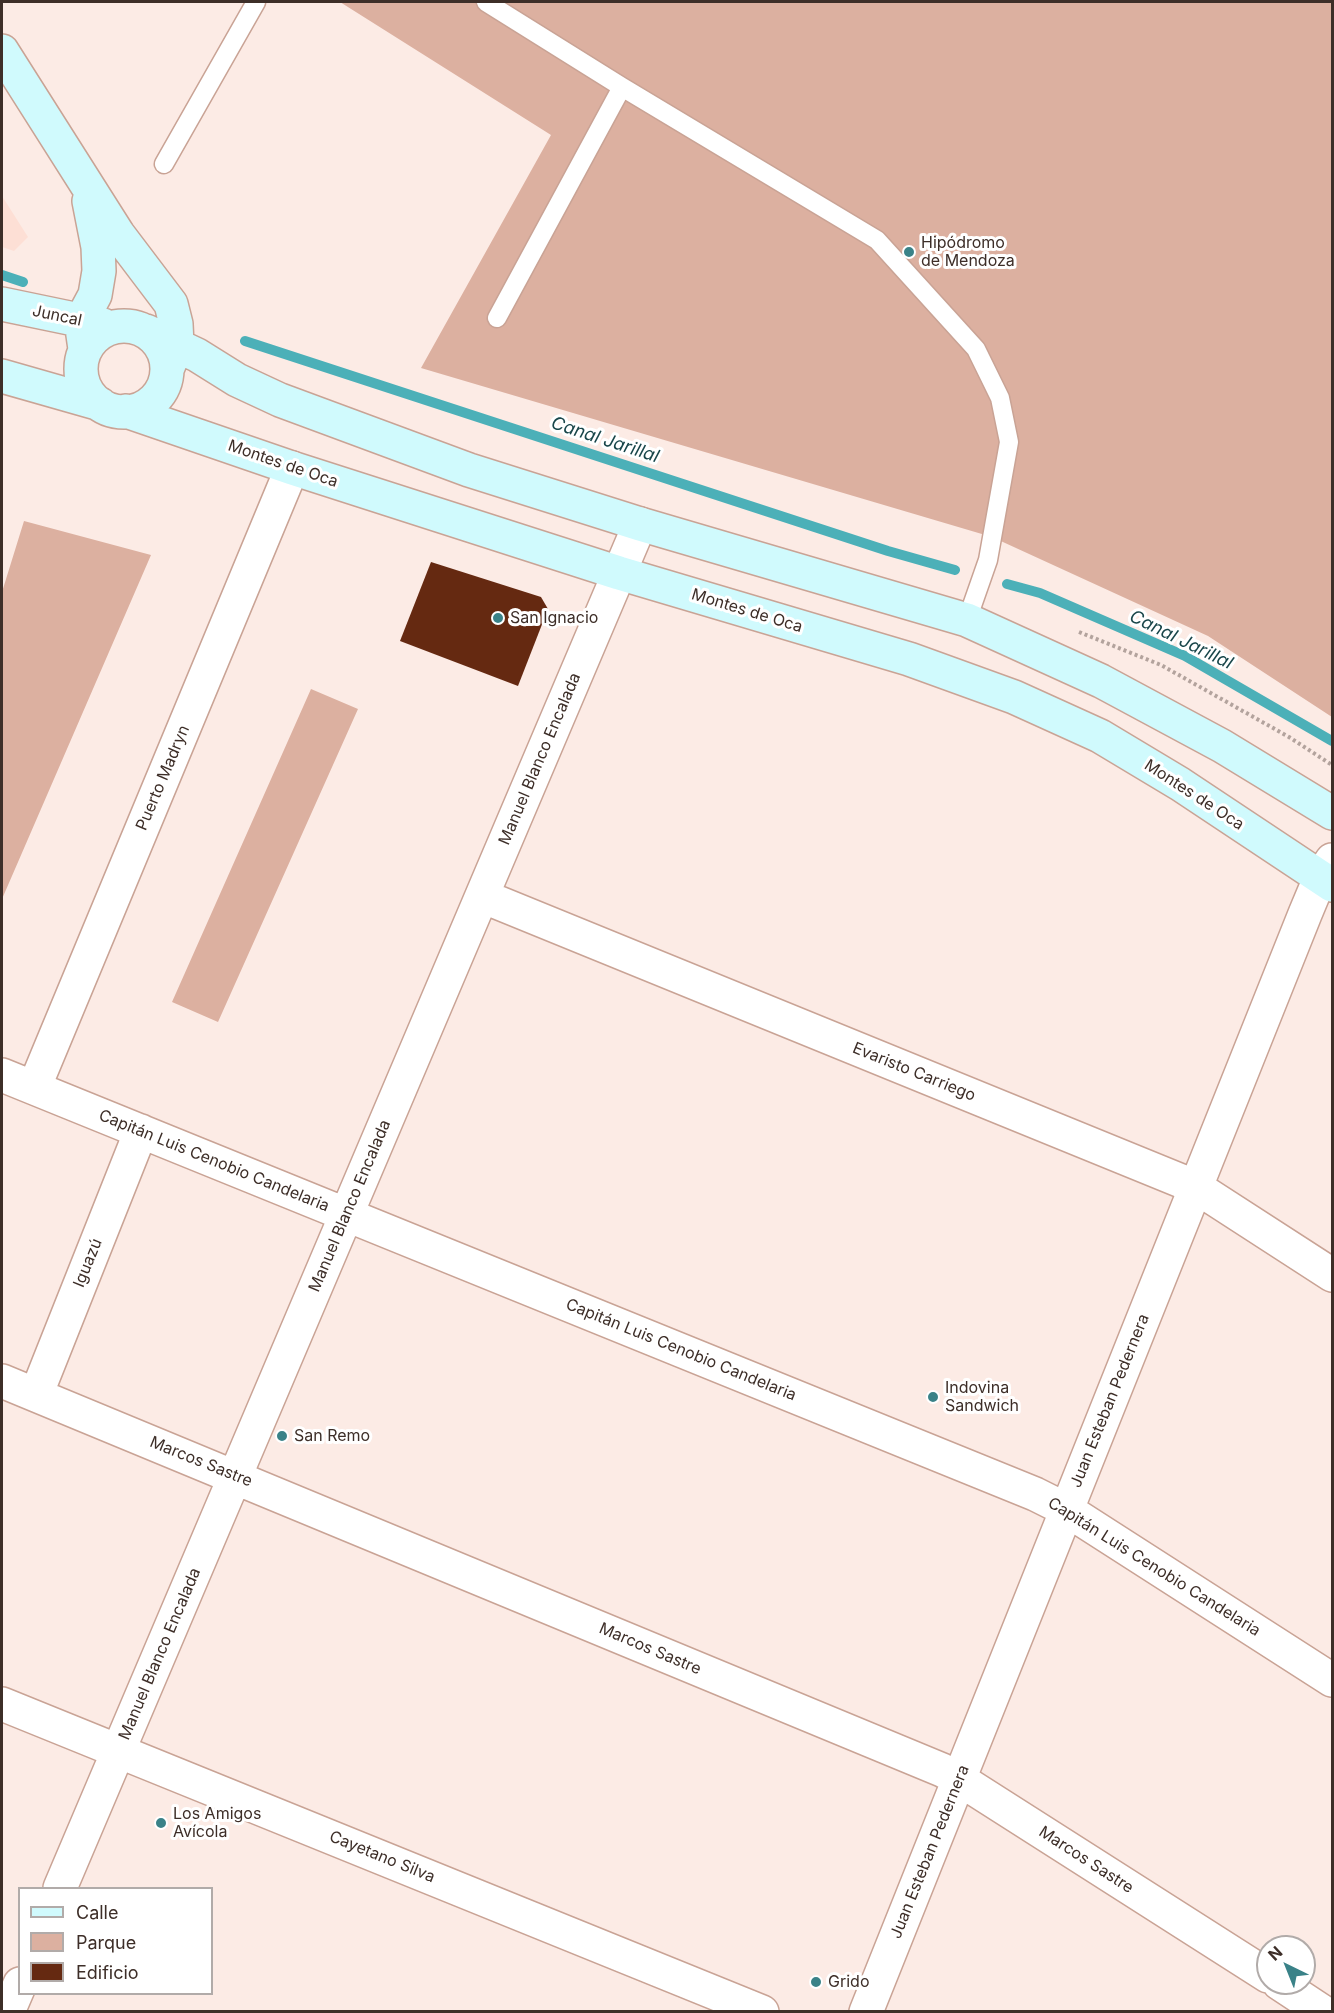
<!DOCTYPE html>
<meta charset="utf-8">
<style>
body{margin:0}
#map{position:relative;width:1334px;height:2013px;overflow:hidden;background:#fcebe5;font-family:Inter,sans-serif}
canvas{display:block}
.frame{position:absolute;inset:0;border:3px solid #3d2e28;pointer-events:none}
.legend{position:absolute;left:18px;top:1887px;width:195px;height:108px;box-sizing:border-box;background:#fff;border:2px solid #b1aba9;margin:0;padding:8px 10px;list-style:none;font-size:18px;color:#3d2e28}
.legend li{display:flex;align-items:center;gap:12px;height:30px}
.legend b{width:30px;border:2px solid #b1aba9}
.north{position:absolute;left:1256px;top:1935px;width:60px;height:60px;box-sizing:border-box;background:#fff;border:2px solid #b1aba9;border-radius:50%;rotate:317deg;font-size:16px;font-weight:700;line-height:24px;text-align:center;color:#3d2e28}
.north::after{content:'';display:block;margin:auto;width:21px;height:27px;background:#3a8288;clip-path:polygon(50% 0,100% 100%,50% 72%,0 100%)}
</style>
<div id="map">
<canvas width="1334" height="2013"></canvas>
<div class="frame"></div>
<ul class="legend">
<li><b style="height:8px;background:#d0fafd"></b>Calle</li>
<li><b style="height:16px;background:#dcb0a0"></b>Parque</li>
<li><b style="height:16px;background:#652911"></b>Edificio</li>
</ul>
<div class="north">N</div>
</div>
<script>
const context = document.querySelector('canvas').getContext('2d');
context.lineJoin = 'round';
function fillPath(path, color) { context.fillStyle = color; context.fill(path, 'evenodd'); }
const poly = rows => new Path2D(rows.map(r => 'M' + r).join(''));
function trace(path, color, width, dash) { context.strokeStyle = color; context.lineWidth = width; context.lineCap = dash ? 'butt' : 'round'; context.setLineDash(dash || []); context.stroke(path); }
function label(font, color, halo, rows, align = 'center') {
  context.font = font + ' Inter,sans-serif'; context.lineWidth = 6; context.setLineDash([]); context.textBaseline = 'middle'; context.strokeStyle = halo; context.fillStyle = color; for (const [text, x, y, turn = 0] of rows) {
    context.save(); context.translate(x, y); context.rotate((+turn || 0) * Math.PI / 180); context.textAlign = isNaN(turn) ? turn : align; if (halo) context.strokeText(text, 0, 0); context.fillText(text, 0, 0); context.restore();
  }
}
fillPath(poly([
 [2,196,28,237,14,251,2,247]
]), '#fddfd5');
fillPath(poly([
 [340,2,1332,2,1332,717,1208,636,992,537,421,368,551,135],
 [24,521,151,555,2,899,2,592],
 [311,689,358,709,218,1022,172,1002]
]), '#dcb0a0');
trace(poly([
 [2,275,23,282],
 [245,341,888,551,955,570],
 [1007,584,1040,593,1185,656,1332,741]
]), '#4cb0b8', 10);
fillPath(poly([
 [431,562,541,597,548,609,518,686,400,641]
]), '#652911');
const lane = poly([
 [486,2,622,87,877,240,976,349,1000,398,1009,442,988,560,967,620],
 [164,164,256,2],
 [497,318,622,87]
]);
const street = poly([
 [482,896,1196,1187,1332,1275],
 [2,1075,1035,1494,1067,1510,1332,1680],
 [34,1088,292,468],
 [2,1381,942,1770,959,1779,1268,1976],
 [36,1395,141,1131],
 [2,1704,762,2012],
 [60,1888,640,524],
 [1279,1983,1323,2012],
 [8,2012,20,1984],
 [866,2012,1305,914,1320,878,1332,860]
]);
const secondary = poly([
 [2,51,118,234,171,304,176,324,177,345,168,367],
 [2,304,103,325],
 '81 369a43 43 0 1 1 86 0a43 43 0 1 1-86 0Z',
 [146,331,197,355,237,380,280,400,469,470,640,524,967,620,1101,681,1222,746,1332,813],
 [85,349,81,321,95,295,99,271,98,247,89,201],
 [2,376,100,404],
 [126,411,292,468,619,573,909,659,1014,697,1100,736,1180,784,1332,885]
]);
trace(lane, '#c9a395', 21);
trace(street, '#c9a395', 36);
trace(secondary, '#c9a395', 36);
trace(poly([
 [1079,632,1161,665,1289,737,1332,765]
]), '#b3a39d', 4, [3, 3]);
trace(lane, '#fff', 18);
trace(street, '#fff', 33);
trace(secondary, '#d0fafd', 33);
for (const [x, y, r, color] of [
 [909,252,6,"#3a8288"],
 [498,618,6,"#3a8288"],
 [933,1397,6,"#3a8288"],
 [282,1436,6,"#3a8288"],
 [161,1823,6,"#3a8288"],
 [816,1982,6,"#3a8288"]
]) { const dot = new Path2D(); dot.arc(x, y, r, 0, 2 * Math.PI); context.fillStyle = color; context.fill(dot); trace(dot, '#fff', 2); }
label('16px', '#3d2e28', '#fff', [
 ["Hipódromo",921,243],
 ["de Mendoza",921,261],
 ["San Ignacio",510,618],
 ["Indovina",945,1388],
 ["Sandwich",945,1406],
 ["San Remo",294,1436],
 ["Los Amigos",173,1814],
 ["Avícola",173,1832],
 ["Grido",828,1982]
], 'left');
label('16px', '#3d2e28', '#fff', [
 ["Juncal",57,316,12],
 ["Montes de Oca",283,464,19],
 ["Montes de Oca",747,611,17],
 ["Manuel Blanco Encalada",540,759,-67],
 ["Puerto Madryn",163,778,-67],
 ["Montes de Oca",1194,795,33],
 ["Evaristo Carriego",914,1072,22],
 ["Capitán Luis Cenobio Candelaria",214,1161,22],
 ["Manuel Blanco Encalada",350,1206,-67],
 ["Iguazú",88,1263,-68],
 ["Capitán Luis Cenobio Candelaria",681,1350,22],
 ["Juan Esteban Pedernera",1110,1401,-68],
 ["Marcos Sastre",201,1462,22],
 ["Capitán Luis Cenobio Candelaria",1154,1567,32],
 ["Marcos Sastre",650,1649,23],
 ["Manuel Blanco Encalada",160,1654,-67],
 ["Juan Esteban Pedernera",930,1852,-68],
 ["Cayetano Silva",382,1857,22],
 ["Marcos Sastre",1086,1860,33]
]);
label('italic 18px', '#19464a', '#fff', [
 ["Canal Jarillal",605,440,18],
 ["Canal Jarillal",1181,640,26]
]);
</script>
